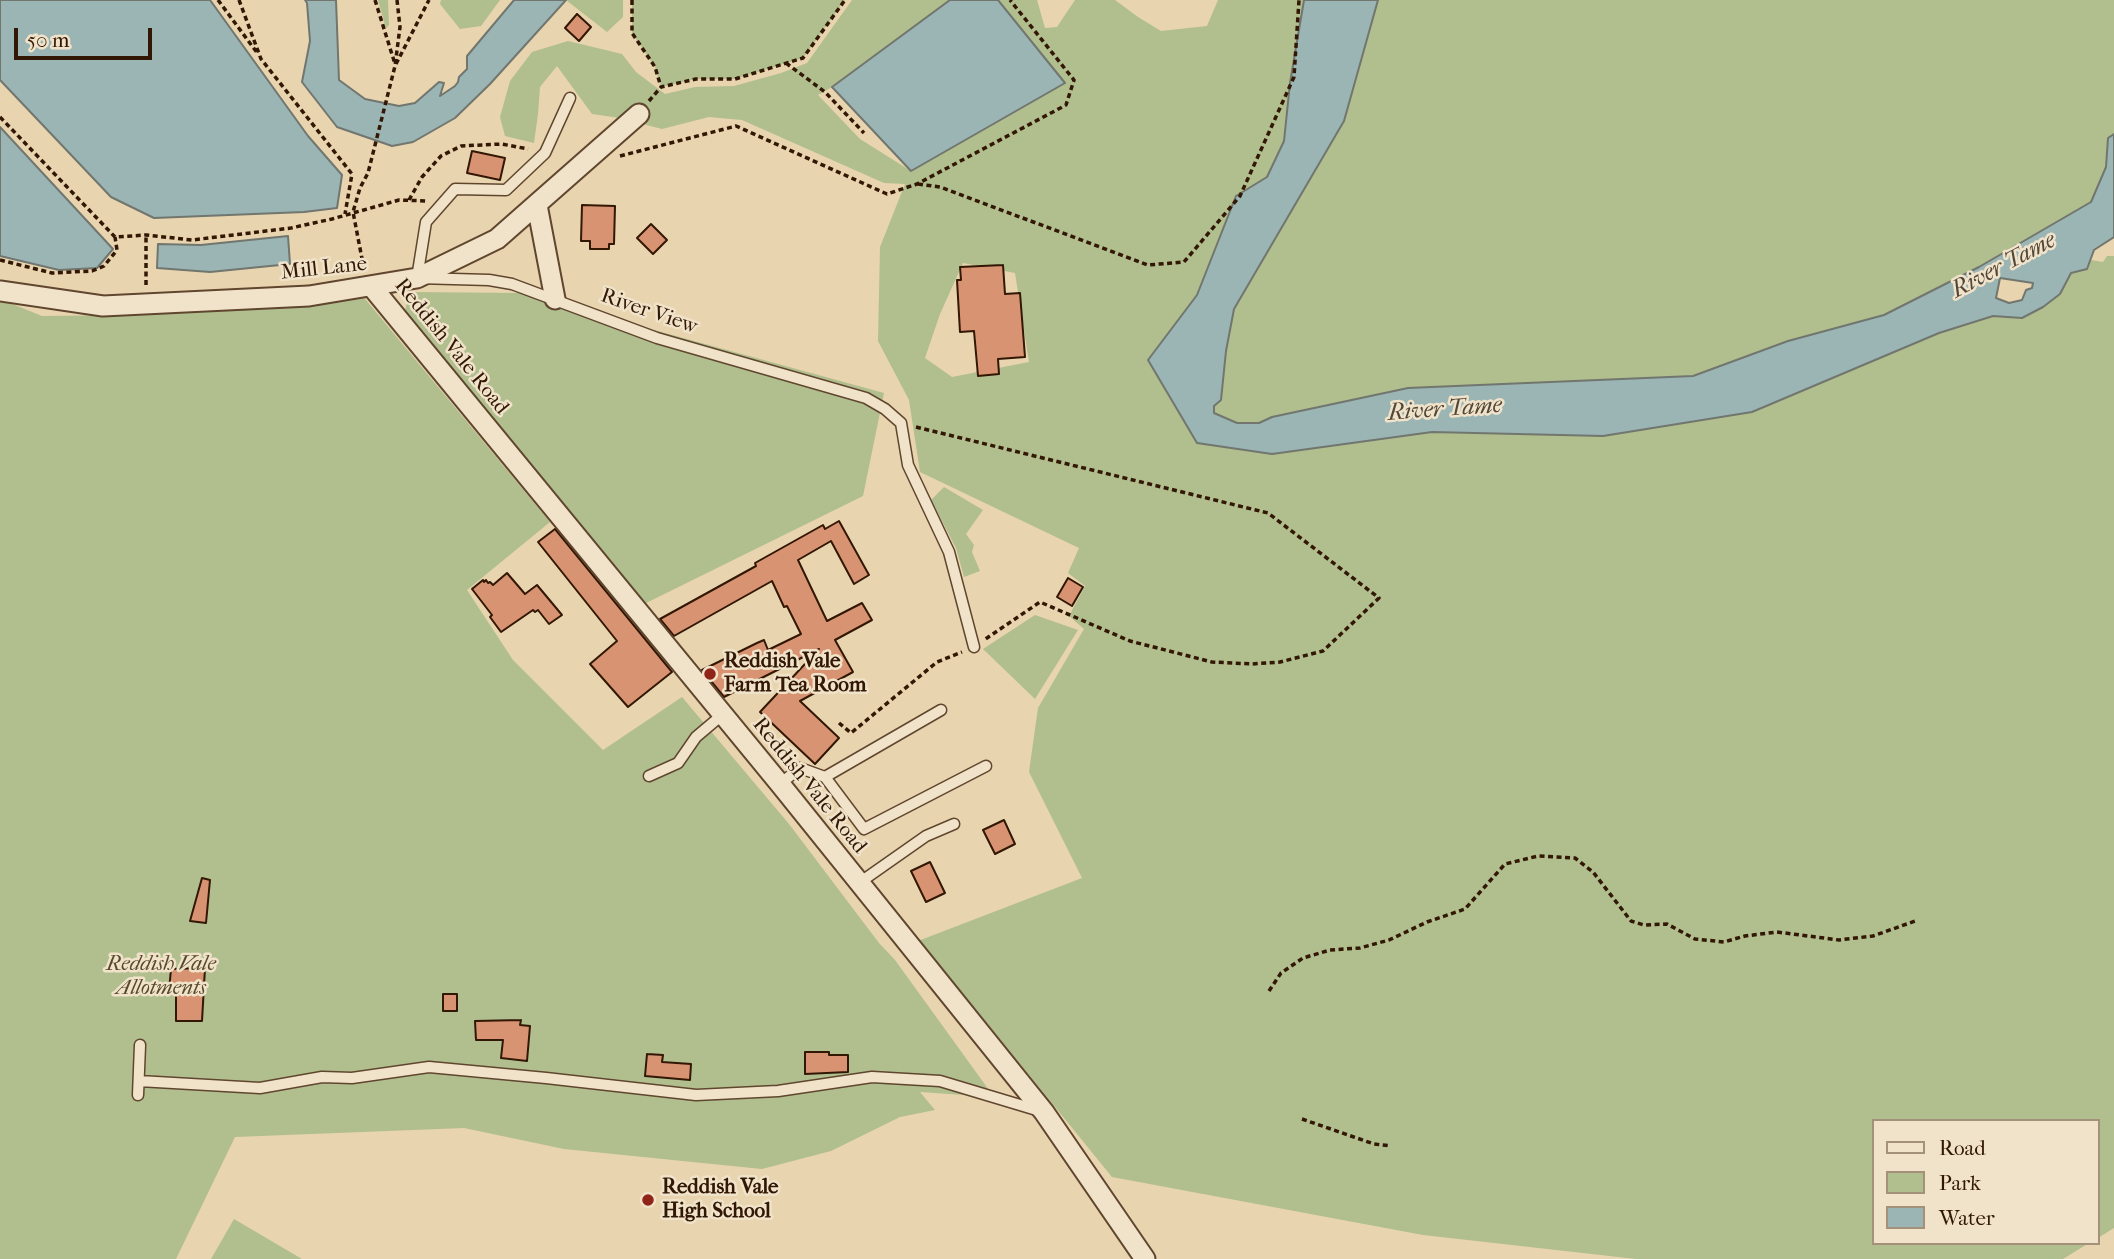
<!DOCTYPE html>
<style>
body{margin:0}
#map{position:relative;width:2114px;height:1259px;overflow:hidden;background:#e8d4ae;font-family:"IM FELL French Canon",serif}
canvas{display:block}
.legend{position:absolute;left:1872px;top:1119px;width:228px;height:126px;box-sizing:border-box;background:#f0e3ca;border:2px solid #a4917b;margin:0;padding:9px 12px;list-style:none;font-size:21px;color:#321704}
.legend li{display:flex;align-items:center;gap:14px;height:35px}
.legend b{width:35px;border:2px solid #a4917b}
.scale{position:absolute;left:14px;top:28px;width:138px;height:32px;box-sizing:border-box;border:4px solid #321704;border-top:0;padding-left:9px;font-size:21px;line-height:24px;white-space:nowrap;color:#321704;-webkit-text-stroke:5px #f0e3ca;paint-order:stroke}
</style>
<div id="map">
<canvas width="2114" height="1259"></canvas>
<ul class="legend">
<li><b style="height:9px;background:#f0e3ca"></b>Road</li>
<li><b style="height:19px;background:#b1be8e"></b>Park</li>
<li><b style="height:19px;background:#9bb5b5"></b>Water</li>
</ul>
<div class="scale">50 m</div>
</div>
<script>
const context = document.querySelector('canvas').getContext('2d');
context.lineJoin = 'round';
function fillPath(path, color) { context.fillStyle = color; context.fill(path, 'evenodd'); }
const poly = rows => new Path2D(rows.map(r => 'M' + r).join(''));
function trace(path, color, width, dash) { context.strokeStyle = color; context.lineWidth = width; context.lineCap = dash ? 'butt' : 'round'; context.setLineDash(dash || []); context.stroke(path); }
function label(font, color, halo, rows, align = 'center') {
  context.font = font + ' "IM FELL French Canon",serif'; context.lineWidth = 5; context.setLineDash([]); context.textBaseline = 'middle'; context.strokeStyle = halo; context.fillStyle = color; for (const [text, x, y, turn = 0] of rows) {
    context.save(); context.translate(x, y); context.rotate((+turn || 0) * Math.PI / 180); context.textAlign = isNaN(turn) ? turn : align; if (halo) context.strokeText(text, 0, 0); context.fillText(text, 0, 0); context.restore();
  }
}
fillPath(poly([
 [378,0,388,0,389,25,386,28],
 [441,0,500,0,481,26,460,29,440,4],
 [566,0,623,0,623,17,607,32],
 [632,0,845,0,803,58,735,79,696,79,661,87,655,67,632,33],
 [852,0,950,0,832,87,818,95,860,139,911,171,1064,83,998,0,1037,0,1045,28,1057,27,1075,0,1115,0,1138,17,1161,31,1207,26,1218,0,1305,0,1284,141,1267,177,1197,295,1148,360,1197,443,1272,454,1432,432,1603,436,1752,412,1939,333,1993,316,2022,318,2060,294,2071,273,2087,269,2091,260,2103,262,2107,256,2114,256,2114,1228,2098,1238,2098,1121,1874,1121,1874,1243,2089,1243,2063,1259,1636,1259,1423,1235,1112,1177,938,963,918,941,1082,878,1029,772,1038,708,1084,629,1069,616,1085,586,1068,573,1079,548,920,472,909,400,878,341,880,247,905,184,884,183,742,120,709,117,662,129,620,118,592,114,557,66,540,87,538,114,534,143,505,136,500,117,510,81,532,52,568,41,622,54,636,72,665,94,695,87,734,86,781,73,807,63],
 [963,263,1015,273,1029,362,952,377,925,358,940,314],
 [1378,0,2114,0,2114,134,2108,138,2106,167,2091,202,1979,267,1884,315,1788,341,1693,376,1408,388,1272,417,1259,423,1237,423,1223,418,1214,413,1214,406,1221,400,1226,351,1234,309,1344,121],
 [409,292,519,293,884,393,863,496,640,606,405,311],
 [361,294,550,522,467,590,513,660,603,750,682,697,789,824,879,943,895,960,994,1097,920,1092,935,1110,900,1117,831,1151,762,1169,564,1149,464,1128,235,1137,176,1259,0,1259,0,299,42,316,127,315],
 [944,487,983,510,966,534,974,545,972,552,980,571,964,577,956,548,931,500],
 [1035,615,1078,630,1035,699,983,649],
 [234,1219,302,1259,211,1259]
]), '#b1be8e');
const water = poly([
 [0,0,210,0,308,136,342,175,337,208,304,212,154,218,111,197,0,80,0,0],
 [305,0,336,0,339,80,365,99,399,106,415,103,439,82,444,83,440,96,455,86,458,82,459,77,467,69,467,56,514,0,566,0,490,84,455,118,413,142,392,146,337,127,302,82,310,41,307,3,305,0],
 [950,0,998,0,1065,83,911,171,832,87,950,0],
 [1304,0,1378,0,1344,121,1234,309,1226,351,1221,400,1214,406,1214,413,1237,423,1259,423,1272,417,1408,388,1693,376,1788,341,1884,315,1979,267,2091,202,2106,167,2108,138,2114,134,2114,237,2094,250,2087,269,2071,273,2060,294,2043,307,2022,318,1993,316,1939,333,1752,412,1603,436,1432,432,1272,454,1197,443,1148,360,1197,295,1236,196,1267,177,1284,141,1290,83,1304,0],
 [2000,278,2033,283,2032,288,2026,290,2022,300,2009,303,1996,298,2000,278],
 [0,127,113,249,97,268,59,270,0,256,0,127],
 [288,236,290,264,210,272,157,268,158,244,201,245,288,236]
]);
fillPath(water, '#9bb5b5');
trace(water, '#71766e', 2);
const building = poly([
 [577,14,591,27,579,41,565,28,577,14],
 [472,151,505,158,500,180,467,173,472,151],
 [582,205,615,206,614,244,609,244,609,249,590,249,590,241,581,241,582,205],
 [651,224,667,240,653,254,637,238,651,224],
 [1003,265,1005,294,1020,293,1025,357,998,359,999,374,978,376,974,331,960,332,957,280,961,280,960,267,1003,265],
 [839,521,869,575,854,584,831,541,798,560,827,621,862,603,872,620,835,640,853,672,800,701,839,738,815,764,760,712,819,649,724,697,702,670,757,643,764,640,768,650,801,634,787,606,784,607,772,581,674,636,660,619,756,566,755,563,823,525,825,529,839,521],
 [555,529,672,672,628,707,590,664,617,641,538,542,555,529],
 [507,573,525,594,537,585,562,615,549,624,538,610,535,612,533,610,501,632,490,617,492,615,472,589,483,580,484,582,486,580,488,583,490,582,493,585,507,573],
 [1068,578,1083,587,1072,606,1057,597,1068,578],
 [1004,820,1015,844,995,854,983,830,1004,820],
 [930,862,945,893,926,902,911,871,930,862],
 [202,878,210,880,206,923,190,921,202,878],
 [205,968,202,1021,176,1021,176,991,169,991,171,969,205,968],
 [443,994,457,994,457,1011,443,1011,443,994],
 [521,1020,520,1025,530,1026,527,1061,501,1058,503,1040,476,1040,475,1021,521,1020],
 [805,1052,829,1052,829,1055,848,1055,848,1072,805,1074,805,1052],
 [647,1054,663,1055,662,1062,691,1064,690,1080,645,1076,647,1054]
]);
fillPath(building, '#d89472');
trace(building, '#321704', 2);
const service = poly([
 [570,98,545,153,506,190,455,189,426,222,417,278,489,280,512,284,657,338,866,398,885,409,901,423,908,465,949,552,974,647],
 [649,776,678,763,696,737,722,715],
 [825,777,864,829,986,766],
 [780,784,800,768,825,777,941,710],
 [859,883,926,836,954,824],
 [139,1081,260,1088,322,1077,352,1078,429,1067,546,1078,696,1095,778,1091,872,1077,940,1081,1040,1111],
 [138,1095,140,1045]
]);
const minor = poly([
 [537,205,555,299],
 [372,287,780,784,1044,1112,1145,1259],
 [0,291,103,306,309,296,417,278,497,239,639,114]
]);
trace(service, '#60462e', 13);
trace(minor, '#60462e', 23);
trace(poly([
 [218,0,258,54],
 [239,0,261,59,352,174,345,214],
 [375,0,395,64],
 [632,0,632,33,655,67,661,87],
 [786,63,825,92,864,133],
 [396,64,429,0],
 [649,101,661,87,696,79,735,79,803,58,845,0],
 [0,117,115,237,146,235,192,240,291,228,332,219,399,200,428,201],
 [620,156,736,126,887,194,917,184,1066,105,1074,80,1010,0],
 [918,184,940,187,1148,265,1184,262,1240,196,1294,77,1299,0],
 [409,200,422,177,441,156,461,146,502,144,528,149],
 [0,260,52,273,92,271,104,266,117,250,115,237],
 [364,269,353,212,360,188,368,173,395,66,400,27,397,0],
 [146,285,146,235],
 [916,427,1268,513,1379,598,1323,651,1280,662,1252,664,1212,662,1130,641,1040,602,984,640],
 [839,723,851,733,937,662,962,652],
 [1269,991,1281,973,1303,958,1330,950,1360,948,1389,940,1427,922,1465,909,1505,864,1538,856,1575,858,1593,872,1631,921,1644,925,1667,924,1695,939,1724,942,1745,936,1777,932,1839,940,1873,936,1918,920],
 [1302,1119,1374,1144,1391,1146]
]), '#321704', 3.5, [5, 3.5]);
trace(service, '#f0e3ca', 10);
trace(minor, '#f0e3ca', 19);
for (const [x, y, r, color] of [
 [710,674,7,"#8f2418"],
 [648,1200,7,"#8f2418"]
]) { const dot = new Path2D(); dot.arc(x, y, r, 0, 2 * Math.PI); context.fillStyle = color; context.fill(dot); trace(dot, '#f0e3ca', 2.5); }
label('21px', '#321704', '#f0e3ca', [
 ["Mill Lane",324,269,-6],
 ["River View",649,312,19],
 ["Reddish Vale Road",451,347,51],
 ["Reddish Vale Road",809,786,51]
]);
label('bold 21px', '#321704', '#f0e3ca', [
 ["Reddish Vale",724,662],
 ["Farm Tea Room",724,686],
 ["Reddish Vale",662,1188],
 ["High School",662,1212]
], 'left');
label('italic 21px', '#58492d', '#f0e3ca', [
 ["Reddish Vale",161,965],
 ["Allotments",161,989]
]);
label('italic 23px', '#524639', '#f0e3ca', [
 ["River Tame",2004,266,-28],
 ["River Tame",1445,410,-4]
]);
</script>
